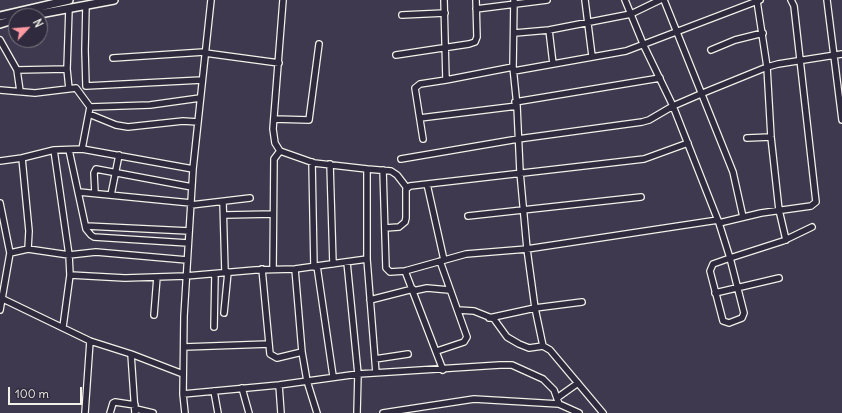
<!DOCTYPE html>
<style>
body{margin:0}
#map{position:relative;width:842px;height:413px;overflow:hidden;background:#3f3950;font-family:Delius,sans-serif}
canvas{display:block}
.north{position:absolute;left:8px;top:8px;width:40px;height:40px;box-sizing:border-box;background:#2f2a3d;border:1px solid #7e7a81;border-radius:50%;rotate:64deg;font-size:11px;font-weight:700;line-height:16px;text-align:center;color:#f4f1e8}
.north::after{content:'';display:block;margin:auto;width:14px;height:18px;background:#ff9aa2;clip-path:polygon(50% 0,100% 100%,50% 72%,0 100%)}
.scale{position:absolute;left:8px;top:387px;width:74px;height:18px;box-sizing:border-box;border:2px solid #f4f1e8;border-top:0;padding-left:5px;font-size:12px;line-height:14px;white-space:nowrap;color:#f4f1e8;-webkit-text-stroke:3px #2f2a3d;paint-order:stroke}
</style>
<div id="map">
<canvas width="842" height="413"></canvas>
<div class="north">N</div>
<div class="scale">100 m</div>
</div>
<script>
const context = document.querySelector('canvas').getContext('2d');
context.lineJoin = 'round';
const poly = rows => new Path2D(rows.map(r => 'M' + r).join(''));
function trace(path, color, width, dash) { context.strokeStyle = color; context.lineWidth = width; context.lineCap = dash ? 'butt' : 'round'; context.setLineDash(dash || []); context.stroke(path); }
const minor = poly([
 [444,0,446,80,513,67,514,0],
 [585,0,592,56],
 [625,0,644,46,673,106,719,223,761,213,811,206,816,202,794,6,791,0],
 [664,0,733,172,743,217],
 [827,0,842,120],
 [757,1,767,67,771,137,779,210,786,240],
 [86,5,85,50,86,86,202,80],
 [476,9,547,0],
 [402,15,445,13],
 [549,30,553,64],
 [515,33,549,30,631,14,660,0],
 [0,40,17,70,20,91],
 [711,50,735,40,763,33],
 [205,53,279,63],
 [396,55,469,44,475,42,477,37,476,0],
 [113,58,204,52],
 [513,67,517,106,520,172,527,249,535,308,543,346],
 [17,70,67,69],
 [514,71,626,51,760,0],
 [69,89,67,69,69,8],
 [0,90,35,93,76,88,90,107,82,149,54,150,22,158,0,161],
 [515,102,660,78],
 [90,107,150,105,200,98],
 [89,114,116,125,128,127,183,121,198,122],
 [420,118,517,106],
 [274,119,309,120,319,44],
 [747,138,771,137],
 [423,139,415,88,420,84,446,80],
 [82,149,193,169],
 [54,150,69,255,96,252,187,260],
 [69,150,86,229,91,235,94,237,188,243],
 [280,151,314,163,367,169,367,259],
 [22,158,29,231,28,249],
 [401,159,518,139,642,122,649,120,673,106,703,93,767,67,778,64,842,54],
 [312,162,314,267],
 [330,164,333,264],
 [367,169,391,171,397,175,407,188],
 [383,170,386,268,390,272,405,271,466,254,527,249,718,220],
 [427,184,444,260],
 [79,192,191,203],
 [95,193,94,173,96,169,192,187],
 [111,195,119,155],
 [223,202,225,272],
 [0,203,10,253,0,310],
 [191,205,250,198],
 [225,215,273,214],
 [468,216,641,197],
 [719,223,730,258,744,313,742,318,729,323,723,321,710,271,713,264,730,258,783,241,812,227],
 [86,226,189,231],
 [385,228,399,227,405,222,406,218,406,189,410,186,644,159,688,143],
 [10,253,28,249,69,255,70,275,63,327],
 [347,262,358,374,357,413],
 [317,266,333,376],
 [262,269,270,354,277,358,302,352],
 [273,269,274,159,280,151,275,143,273,129,283,0],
 [295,269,302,352,307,381,317,413],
 [405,271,443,370],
 [70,275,125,278,186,276,255,270,295,269,367,259,376,373],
 [413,291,427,288,449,290],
 [715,293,779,278],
 [3,299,90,341,131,354,183,374],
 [370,300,413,289],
 [458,310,474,311,494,319,507,337,519,344,529,348,543,346,550,350,603,413],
 [224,313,228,272],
 [154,315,157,277],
 [489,318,535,308,582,302],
 [214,327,215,274],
 [184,347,269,344],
 [437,351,464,342,467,337,440,261],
 [131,354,135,413],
 [375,359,408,354],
 [279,385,281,413],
 [242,388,249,413],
 [214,391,218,413],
 [183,394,279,385,358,374,500,365,512,365,543,379,554,390,559,404],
 [557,398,578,383],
 [136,409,153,413],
 [85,413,90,341],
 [110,413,113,403,115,402,135,405],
 [185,413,183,394,184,316,193,169,211,0],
 [383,413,474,399,559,404,579,413]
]);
const major = poly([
 [0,16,69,0],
 [29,16,114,0],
 [0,24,16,19]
]);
trace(minor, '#f4f1e8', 8);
trace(major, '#f4f1e8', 10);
trace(minor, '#2f2a3d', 5.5);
trace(major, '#2f2a3d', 7);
</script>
